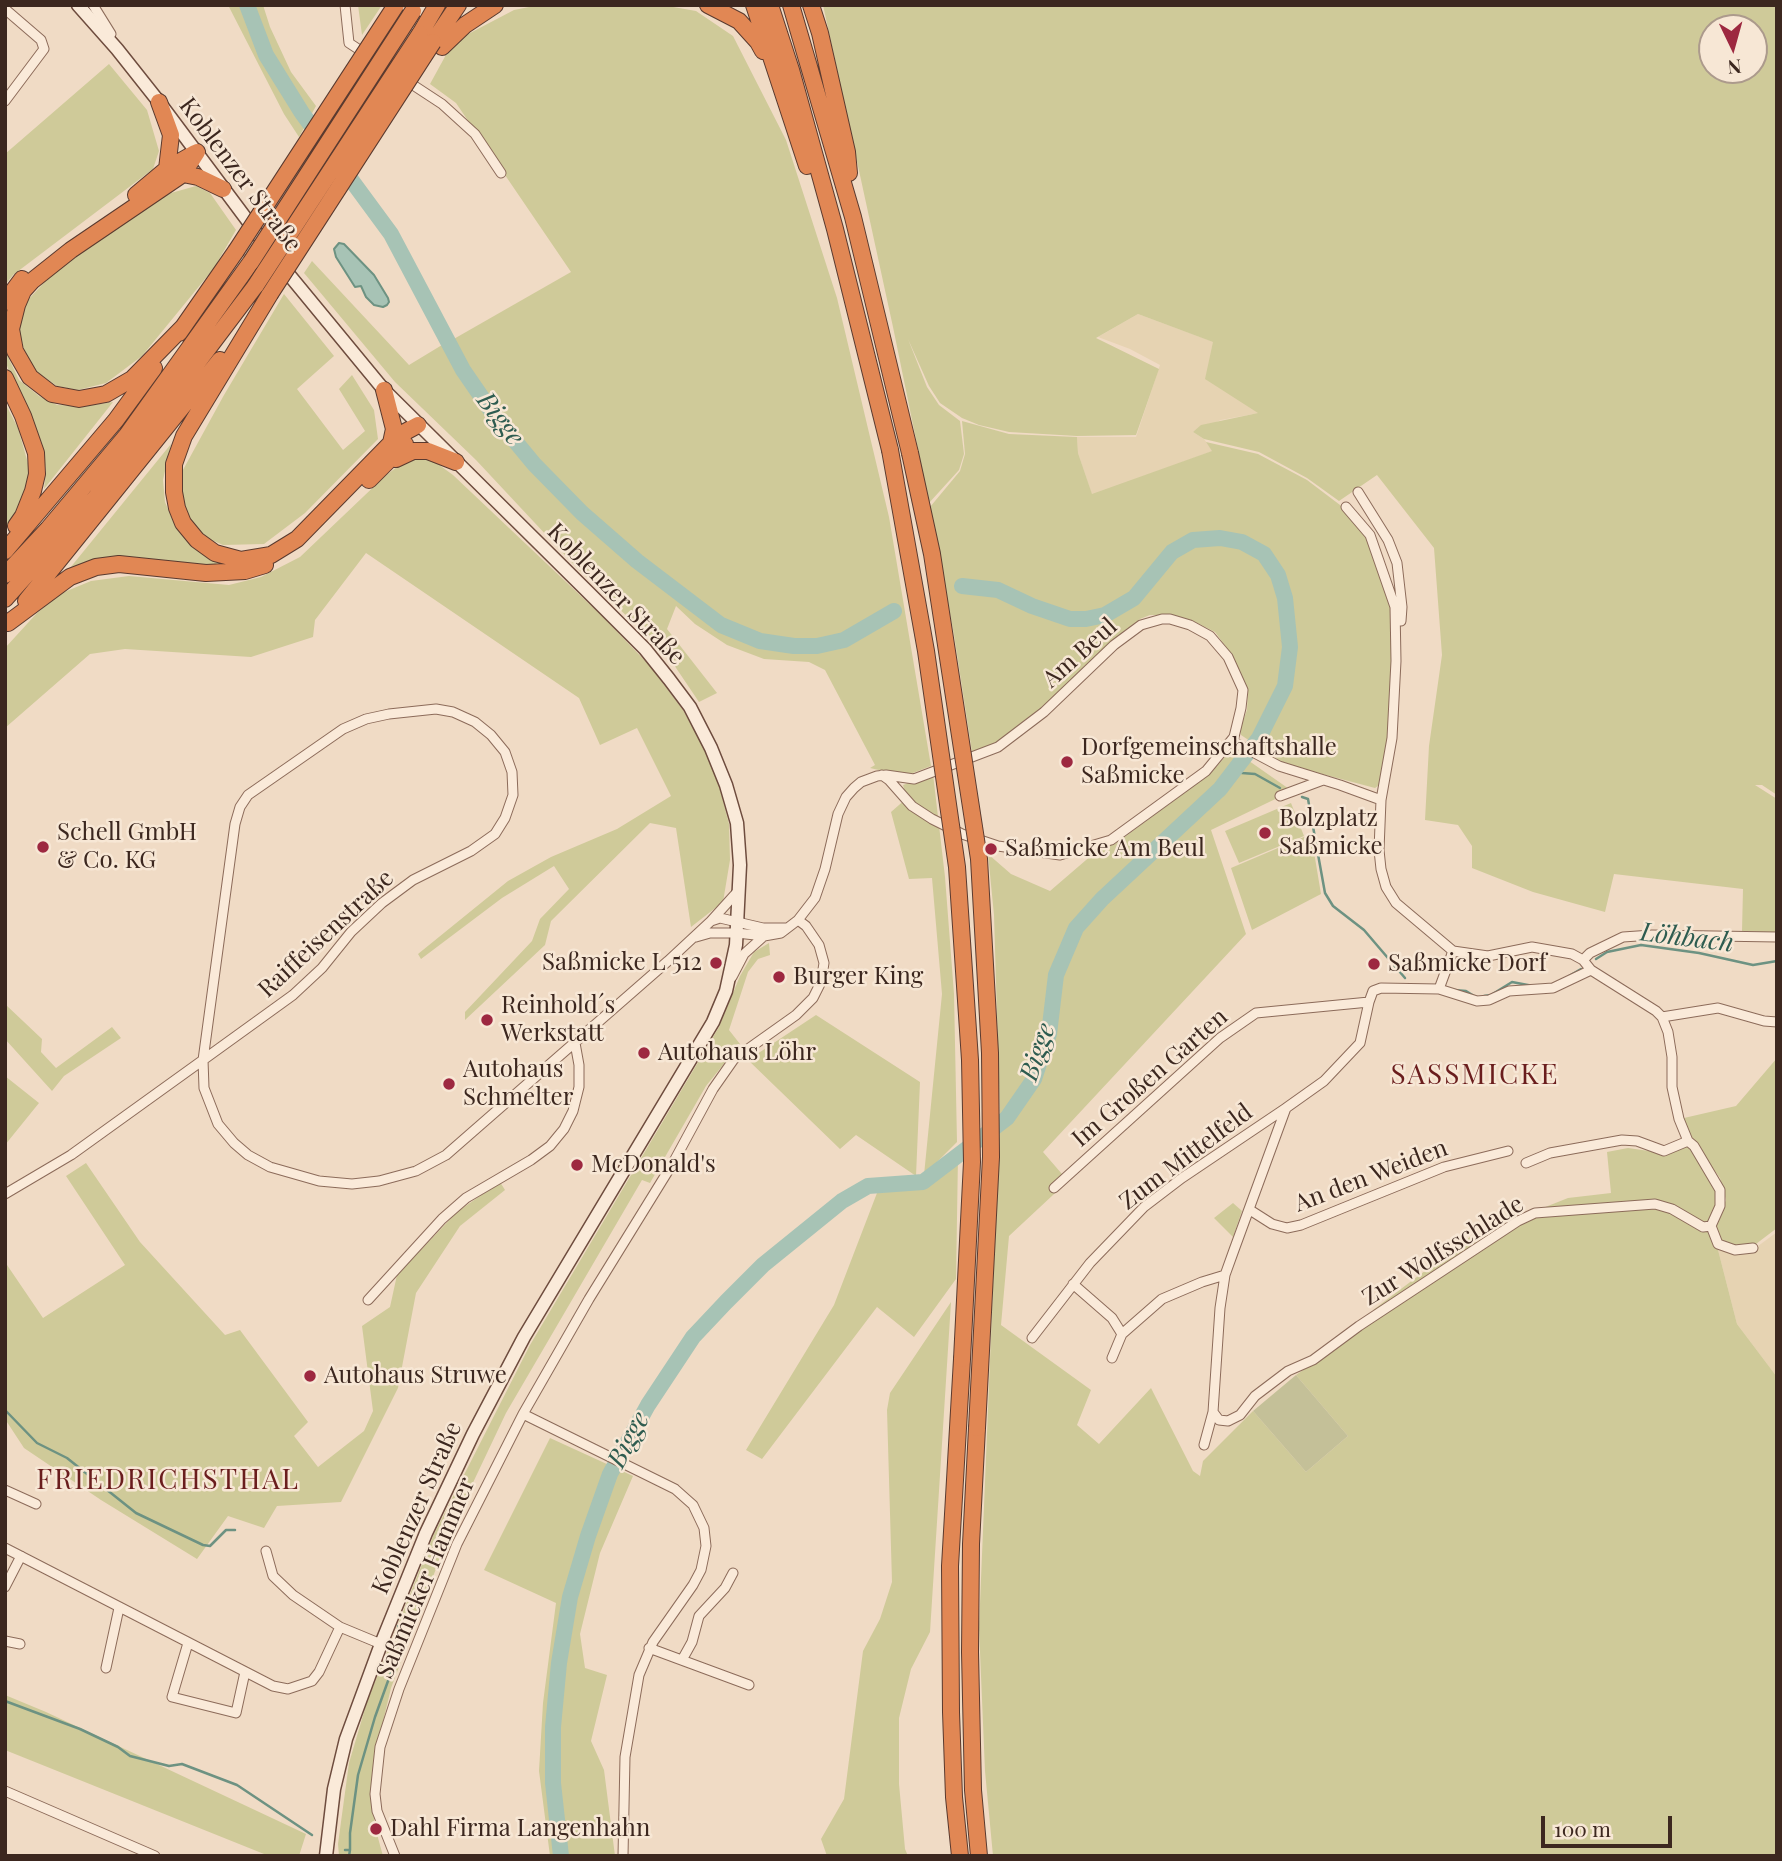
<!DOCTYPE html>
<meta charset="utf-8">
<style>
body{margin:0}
#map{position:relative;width:1782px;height:1861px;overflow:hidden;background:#f0dbc5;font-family:"Playfair Display",serif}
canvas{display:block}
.frame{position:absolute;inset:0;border:7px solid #3c271f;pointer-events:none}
.north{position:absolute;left:1698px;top:14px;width:70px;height:70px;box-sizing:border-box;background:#f7e7d5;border:2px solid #ac9a8c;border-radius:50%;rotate:175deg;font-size:19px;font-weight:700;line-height:28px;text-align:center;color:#3c271f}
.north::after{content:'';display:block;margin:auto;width:24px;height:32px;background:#9d2840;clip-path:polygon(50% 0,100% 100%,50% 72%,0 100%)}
.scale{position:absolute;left:1541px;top:1816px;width:131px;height:32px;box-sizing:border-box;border:4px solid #3c271f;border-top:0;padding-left:9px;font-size:21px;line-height:24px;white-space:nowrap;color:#3c271f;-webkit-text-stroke:5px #f7e7d5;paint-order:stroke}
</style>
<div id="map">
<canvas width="1782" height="1861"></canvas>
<div class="frame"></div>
<div class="north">N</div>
<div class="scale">100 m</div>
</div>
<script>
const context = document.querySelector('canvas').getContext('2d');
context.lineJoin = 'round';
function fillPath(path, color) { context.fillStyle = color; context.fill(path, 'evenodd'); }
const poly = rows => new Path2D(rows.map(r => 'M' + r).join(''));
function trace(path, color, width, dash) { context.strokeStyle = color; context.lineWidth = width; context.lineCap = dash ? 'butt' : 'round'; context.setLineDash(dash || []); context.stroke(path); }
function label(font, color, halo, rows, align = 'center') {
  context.font = font + ' "Playfair Display",serif'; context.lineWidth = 5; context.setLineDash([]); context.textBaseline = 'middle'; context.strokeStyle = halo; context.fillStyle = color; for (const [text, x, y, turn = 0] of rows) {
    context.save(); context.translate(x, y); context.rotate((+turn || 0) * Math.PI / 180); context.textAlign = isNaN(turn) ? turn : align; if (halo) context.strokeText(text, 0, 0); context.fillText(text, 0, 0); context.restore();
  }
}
fillPath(poly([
 [1138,314,1214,342,1245,403,1259,413,1221,420,1193,432,1204,439,1213,451,1092,495,1078,453,1077,437,1136,437,1160,365,1130,349,1098,337],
 [1777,1232,1777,1377,1737,1324,1717,1246,1754,1249]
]), '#e6d3b2');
fillPath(poly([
 [228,5,263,5,270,27,291,72,316,106,299,137,284,114],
 [358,5,382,5,362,35],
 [539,5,662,5,696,11,733,36,786,140,837,298,889,517,931,766,905,776,870,768,875,765,825,670,809,662,764,659,727,645,695,624,676,606,667,629,717,693,699,702,668,656,577,568,476,460,395,382,304,273,312,261,409,365,442,345,476,394,482,389,466,368,452,340,571,272,456,103,430,84,453,42,514,10],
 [823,5,1777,5,1777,795,1762,785,1755,785,1777,799,1777,933,1742,931,1743,889,1614,874,1605,912,1533,892,1472,868,1472,846,1458,825,1425,820,1429,746,1442,655,1434,548,1377,475,1339,501,1307,478,1259,452,1204,439,1193,432,1201,425,1258,413,1205,379,1213,342,1138,314,1096,338,1159,369,1136,435,1077,436,1009,432,979,425,962,418,940,403,929,386,908,339,927,387,939,405,960,421,964,454,959,470,929,503,893,327],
 [1712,28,1754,28,1754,70,1712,70],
 [109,64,147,110,159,151,153,169,13,275,5,285,5,154],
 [196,186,210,193,236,230,214,268,142,356,106,383,78,390,57,386,37,372,25,354,19,330,26,302,54,272,156,201,171,193],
 [284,294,334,356,297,389,343,450,365,431,339,389,352,375,374,410,378,439,305,513,264,544,223,545,200,535,185,512,178,479,224,395],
 [5,345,8,357,19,380,39,396,57,405,86,406,113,402,44,489,46,471,42,443,13,382,5,360],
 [5,403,18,428,29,467,25,496,5,530],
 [962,421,1009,434,1077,437,1078,453,1092,494,1212,451,1206,442,1258,454,1307,480,1344,508,1369,536,1393,608,1390,737,1382,783,1375,788,1307,770,1280,761,1241,735,1240,729,1247,710,1248,689,1232,655,1215,632,1191,620,1171,615,1150,615,1140,619,1042,708,996,743,972,752,954,635,930,507,960,471,965,454],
 [171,444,163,480,165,502,176,528,193,547,213,560,233,566,70,568],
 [415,459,431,459,453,475,602,616,650,666,683,710,714,767,729,824,730,860,723,902,691,927,676,828,650,823,551,921,545,945,465,1020,465,1012,532,941,540,919,569,889,554,866,502,898,421,959,418,954,508,881,551,857,617,829,671,796,637,728,600,745,579,698,366,553,315,620,313,637,251,657,125,649,90,654,5,728,5,648,37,613,62,593,91,581,129,576,229,585,261,577,300,557,385,476,405,461],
 [1232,749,1292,791,1211,830,1246,934,1043,1152,1068,1181,1009,1236,1001,1325,1091,1390,1077,1425,1099,1444,1151,1388,1193,1471,1200,1476,1203,1461,1253,1411,1306,1472,1348,1436,1296,1375,1405,1298,1382,1309,1373,1310,1470,1237,1568,1198,1611,1193,1607,1152,1628,1148,1663,1153,1687,1144,1711,1182,1718,1198,1709,1226,1717,1246,1737,1324,1777,1377,1777,1856,993,1856,985,1771,979,1628,1000,1116,994,915,988,854,1011,874,1050,891,1100,848,1115,844,1210,774],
 [933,774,945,877,954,994,957,1142,924,1175,942,994,932,878,909,879,891,812,907,798,903,785],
 [1291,803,1304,836,1239,863,1225,831],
 [1311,834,1321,894,1252,930,1231,868],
 [769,943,770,955,758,959,748,972,729,1030,740,1044,706,1086,650,1183,642,1180,506,1413,451,1529,391,1688,377,1747,371,1793,375,1827,383,1856,339,1856,338,1844,349,1763,367,1702,434,1534,530,1345,719,1027,740,976,754,952],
 [5,1004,42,1039,41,1052,56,1068,112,1027,121,1038,64,1076,52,1091,5,1039],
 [816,1015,920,1082,916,1176,856,1135,840,1149,748,1060],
 [1777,1058,1777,1228,1752,1247,1736,1248,1720,1242,1716,1226,1726,1200,1720,1178,1691,1138,1684,1118,1736,1106],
 [5,1076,39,1103,5,1145],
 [958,1156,956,1279,914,1337,877,1307,762,1459,746,1450,834,1305,877,1193,923,1187],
 [86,1163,140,1242,225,1335,240,1330,308,1422,294,1436,318,1467,364,1431,373,1411,362,1326,390,1307,397,1275,457,1212,500,1182,505,1190,460,1226,416,1293,398,1388,341,1502,277,1506,264,1528,228,1516,197,1559,101,1500,24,1448,5,1419,5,1262,43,1318,125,1265,66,1176],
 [1233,1203,1242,1211,1233,1237,1214,1218],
 [951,1302,930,1632,911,1669,899,1718,899,1784,905,1849,908,1856,827,1856,821,1839,844,1799,863,1651,880,1619,892,1582,887,1410,890,1393],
 [550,1438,633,1476,600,1553,580,1634,585,1668,607,1675,591,1741,604,1770,615,1856,550,1856,539,1771,543,1703,556,1603,484,1570],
 [5,1695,46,1712,306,1834,299,1856,269,1856,5,1750]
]), '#cfca99');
fillPath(poly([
 [1296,1375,1348,1436,1306,1472,1253,1411]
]), '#c4c098');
const water = poly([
 [339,243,344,244,374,275,388,298,389,302,387,305,383,307,374,305,366,297,361,286,355,287,336,257,334,249,339,243]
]);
fillPath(water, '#a7c3b5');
trace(water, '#6d9282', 2);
trace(poly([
 [1236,769,1242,773,1255,774,1280,788],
 [1302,797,1308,799,1325,893,1333,906,1364,930,1405,978],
 [1596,959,1607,952,1641,945,1699,953,1753,965,1777,961],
 [1569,976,1581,969],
 [1454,990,1466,991,1474,996],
 [1484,996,1491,995,1512,982,1533,986],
 [5,1410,37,1443,67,1458,136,1513,203,1545,210,1546,226,1530,235,1530],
 [5,1701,80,1729,118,1747,130,1756,169,1766,182,1764,237,1785,312,1835],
 [345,1850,350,1850,349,1856],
 [350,1850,350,1833,358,1775,375,1717,401,1645,404,1631,398,1626]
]), '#6d9282', 2.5);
trace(poly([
 [247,5,266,55,302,113,391,234,463,370,496,418,534,464,582,513,637,561,721,625,760,641,794,646,817,646,844,640,894,611],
 [561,1856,553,1783,553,1727,559,1663,570,1597,588,1536,610,1474,648,1405,693,1337,726,1302,763,1265,842,1201,868,1186,923,1182,1007,1118,1034,1079,1049,1034,1056,975,1076,928,1102,899,1220,789,1259,738,1285,686,1290,647,1285,598,1278,575,1264,554,1242,542,1220,538,1193,540,1172,552,1134,598,1105,615,1086,619,1070,619,1032,606,998,590,962,586]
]), '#a7c3b5', 16);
const minor = poly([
 [93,5,111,34],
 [345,5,349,43,442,104,475,134,501,173],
 [5,9,41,40,44,49,5,101],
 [1358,492,1388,540,1397,563,1402,607,1401,621],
 [1346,507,1370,535,1395,607,1396,661,1392,738,1381,800],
 [1232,741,1279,766,1340,785,1381,800,1379,850,1381,869,1386,887,1396,903,1453,951,1488,956,1532,947,1572,954,1583,960,1591,970,1656,1011,1662,1017,1718,1008,1764,1021,1777,1022],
 [1280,796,1323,780],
 [711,921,739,890],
 [696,937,710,933,737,933,764,936,781,933,798,920,815,898,825,869,838,814,846,797,854,788,861,782,877,776,886,775,914,779,998,747,1044,712,1114,645,1141,625,1162,619,1170,619,1190,625,1210,636,1228,657,1243,690,1241,708,1234,737,1206,771,1111,840,1060,855,998,846,962,834,932,819,912,806,889,780,882,775],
 [1583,960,1590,953,1623,937,1652,935,1777,937],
 [732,977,744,954,764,936],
 [1439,989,1477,1001,1489,1000,1509,991,1553,988,1591,970],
 [1369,1002,1360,1043,1324,1081,1286,1108,1234,1250,1225,1275,1220,1308,1213,1412,1219,1420,1228,1421,1240,1415,1255,1396,1288,1371,1313,1360,1359,1326,1518,1221,1535,1213,1655,1204,1672,1209,1703,1227,1711,1226,1718,1244,1735,1250,1753,1248],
 [1662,1017,1668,1032,1672,1057,1672,1087,1679,1119,1688,1141,1694,1146,1720,1190,1720,1206,1711,1226],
 [1526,1163,1550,1153,1622,1140,1637,1141,1664,1151,1688,1141],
 [1054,1188,1220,1038,1256,1013,1369,1002,1373,991,1381,988,1439,989,1453,951],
 [5,1194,71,1155,203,1060,235,824,240,807,248,795,343,729,366,719,389,714,436,709,453,712,475,722,491,735,505,752,512,772,513,795,505,818,495,834,471,851,413,880,382,903,351,932,322,968,293,995,203,1060,204,1088,218,1124,234,1143,248,1155,270,1167,319,1181,352,1184,379,1181,416,1171,446,1155,668,961,711,921,720,918,763,928,787,928],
 [1250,1210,1272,1224,1287,1228,1301,1225,1444,1167,1508,1151],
 [1073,1284,1112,1318,1122,1334],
 [368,1300,442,1219,466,1198,531,1160,550,1146,564,1129,573,1111,579,1087,579,1065,575,1043],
 [1032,1338,1090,1263,1144,1207,1182,1178,1286,1108],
 [1112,1358,1122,1334,1162,1299,1202,1282,1225,1275],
 [523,1414,675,1489,693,1505,704,1528,706,1546,701,1570,693,1585,653,1642,639,1675,625,1757,623,1856],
 [1204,1445,1213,1412],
 [5,1490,36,1504],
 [5,1548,273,1686,288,1689,312,1681,319,1672,340,1627],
 [266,1551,273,1576,293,1595,340,1627,381,1644],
 [5,1587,21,1556],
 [5,1641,20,1644],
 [188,1643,172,1697,236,1713,245,1672],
 [649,1648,749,1685],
 [682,1660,692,1642,699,1616,725,1588,733,1573],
 [106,1668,119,1608],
 [5,1791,155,1856],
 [395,1856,377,1811,375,1794,380,1747,399,1689,457,1544,523,1414,589,1299,673,1163,713,1089,734,1059,796,1015,813,998,821,982,824,963,819,945,806,926,798,920]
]);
const secondary = poly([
 [78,5,117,49,159,102,268,248],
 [281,265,384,390,587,591,645,649,669,679,690,707,711,748,726,785,737,823,740,865,736,945,726,991,713,1022,524,1337,473,1434,426,1533,381,1644,346,1739,334,1789,326,1856]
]);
const motorway = poly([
 [708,5,739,21,758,42,763,51],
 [754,5,807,166],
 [770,5,791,70,835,229,890,450],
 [791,5,853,217,910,453],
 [811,5,820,33,847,152,849,173],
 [420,34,437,5],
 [433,42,458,5],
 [442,47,465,25,495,5],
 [159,102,171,135,167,169],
 [183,174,198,177,223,189],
 [136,195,167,169,195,153],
 [270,294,184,436,174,464,174,492,177,508,183,523,197,540,215,553,241,560,271,555,297,539,391,443,405,432,418,425],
 [5,302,22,279],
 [184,326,132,379,106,394,79,399,52,394,30,377,15,351,11,329,17,305,23,291,32,281,71,250,183,174,197,152],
 [179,333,236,251],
 [5,378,23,416,36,453,37,474,33,491,23,516,16,526],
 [384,390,394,429,391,443],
 [396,459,413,451,428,451,456,462],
 [369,480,405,444],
 [5,551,116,420,154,368],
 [5,575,48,529,127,435,251,262],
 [5,599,96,497,256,285],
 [26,601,220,360],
 [8,623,70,577,96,567,119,564,206,573,245,571,265,565],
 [977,1428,971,1544,970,1652,973,1790,979,1856],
 [960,1856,954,1797,951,1712,950,1566,962,1359]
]);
trace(minor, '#8c6b5a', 11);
trace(secondary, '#6e4c3e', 15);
trace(motorway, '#5a3a2f', 18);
trace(minor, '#faead9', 9);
trace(secondary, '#faead9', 12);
trace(motorway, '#e18754', 16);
const motorwayBridge = poly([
 [236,251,396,5],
 [251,262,413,11],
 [256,285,420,34],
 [270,294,433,42],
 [890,450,926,651,957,867,970,1060,972,1162,962,1359],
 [910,453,932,554,979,859,990,1053,991,1157,977,1428]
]);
trace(motorwayBridge, '#5a3a2f', 18, []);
trace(motorwayBridge, '#e18754', 16);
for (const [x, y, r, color] of [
 [1067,762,7,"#9d2840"],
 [1265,833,7,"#9d2840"],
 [43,847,7,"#9d2840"],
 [991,849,7,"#9d2840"],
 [716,963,7,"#9d2840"],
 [1374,964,7,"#9d2840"],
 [779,977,7,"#9d2840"],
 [487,1020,7,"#9d2840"],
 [644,1053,7,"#9d2840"],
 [449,1084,7,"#9d2840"],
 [577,1165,7,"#9d2840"],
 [310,1376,7,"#9d2840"],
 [376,1829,7,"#9d2840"]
]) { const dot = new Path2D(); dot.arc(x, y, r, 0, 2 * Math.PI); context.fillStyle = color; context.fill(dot); trace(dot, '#f7e7d5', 2.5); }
label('24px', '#3c271f', '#f7e7d5', [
 ["Koblenzer Straße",240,175,53],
 ["Koblenzer Straße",616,594,46],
 ["Am Beul",1080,653,-42],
 ["Raiffeisenstraße",326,934,-43],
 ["Im Großen Garten",1150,1078,-41],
 ["Zum Mittelfeld",1186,1157,-37],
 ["An den Weiden",1371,1176,-21],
 ["Zur Wolfsschlade",1443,1251,-32],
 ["Koblenzer Straße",417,1508,-66],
 ["Saßmicker Hammer",426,1578,-67]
]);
label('24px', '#3c271f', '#f7e7d5', [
 ["Dorfgemeinschaftshalle",1081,748],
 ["Saßmicke",1081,776],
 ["Bolzplatz",1279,819],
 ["Saßmicke",1279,847],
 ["Schell GmbH",57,833],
 ["& Co. KG",57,861],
 ["Saßmicke Am Beul",1005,849],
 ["Saßmicke L 512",702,963,"right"],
 ["Saßmicke Dorf",1388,964],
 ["Burger King",793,977],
 ["Reinhold´s",501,1006],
 ["Werkstatt",501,1034],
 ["Autohaus Löhr",658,1053],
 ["Autohaus",463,1070],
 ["Schmelter",463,1098],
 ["McDonald's",591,1165],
 ["Autohaus Struwe",324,1376],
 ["Dahl Firma Langenhahn",390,1829]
], 'left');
label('italic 26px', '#2e5c50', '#f7e7d5', [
 ["Bigge",500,419,53],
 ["Löhbach",1687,938,7],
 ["Bigge",1038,1052,-71],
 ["Bigge",629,1440,-62]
]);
context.letterSpacing = '2px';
label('28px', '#6a1d1d', '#f7e7d5', [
 ["SASSMICKE",1475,1075],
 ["FRIEDRICHSTHAL",168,1480]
]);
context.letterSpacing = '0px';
</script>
